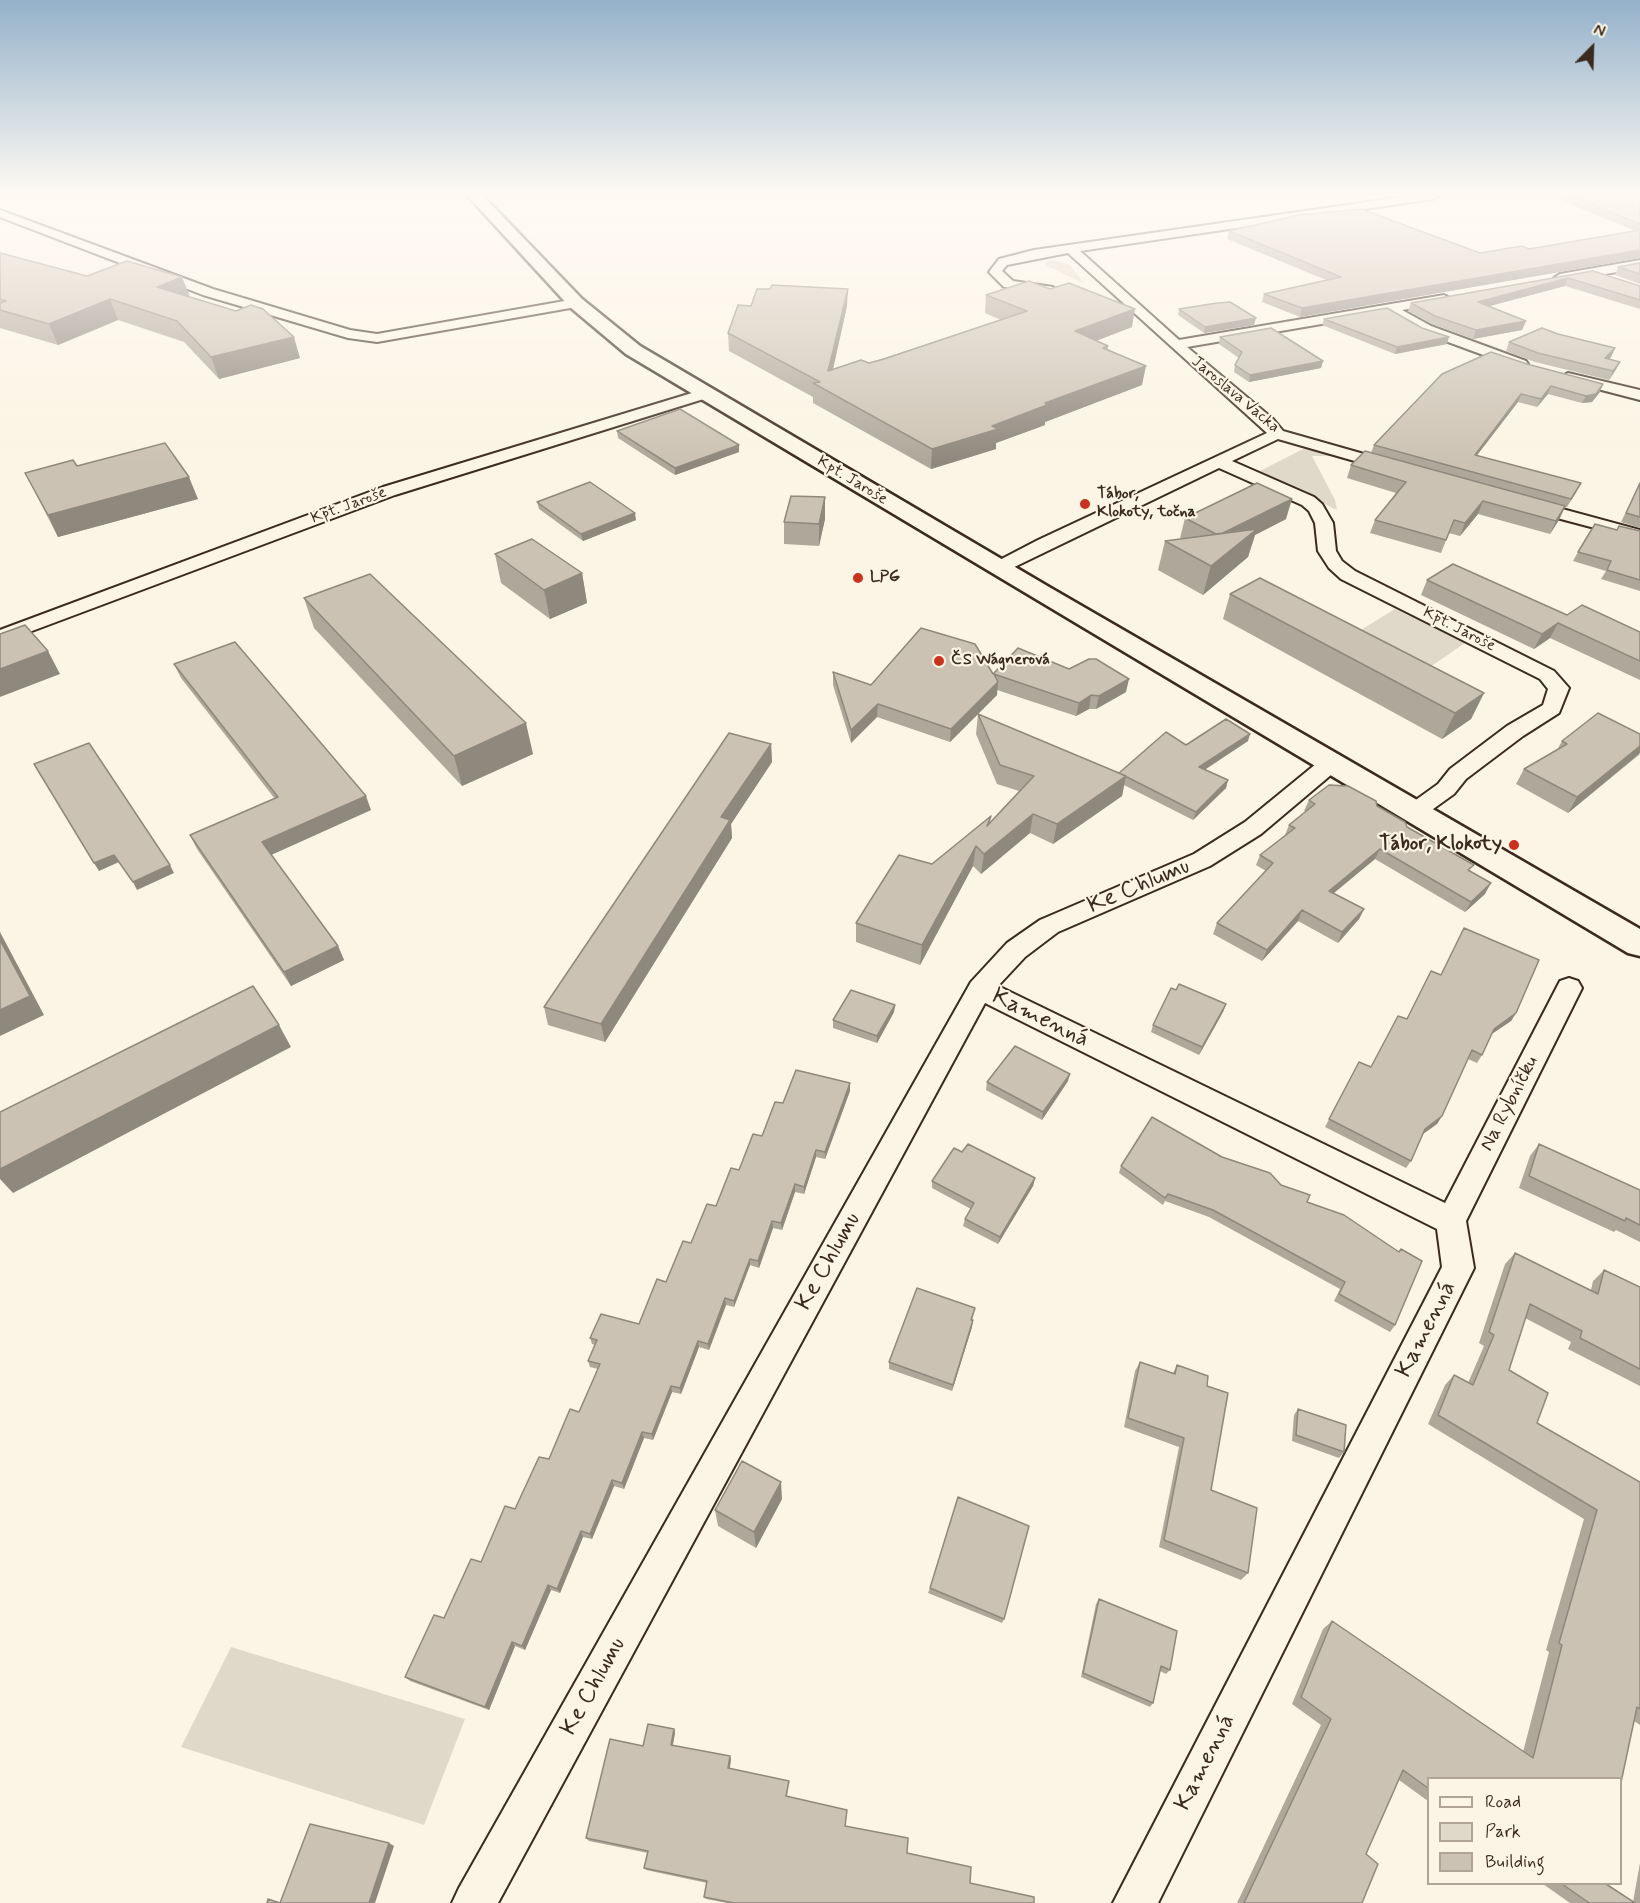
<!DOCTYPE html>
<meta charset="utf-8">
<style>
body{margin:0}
#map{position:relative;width:1640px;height:1903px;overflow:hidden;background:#fcf5e5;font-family:Mynerve,sans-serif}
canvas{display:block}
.legend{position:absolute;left:1427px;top:1777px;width:195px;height:108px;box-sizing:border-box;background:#fcf5e5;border:2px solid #afa495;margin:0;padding:8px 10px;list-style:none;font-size:18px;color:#3b2a1e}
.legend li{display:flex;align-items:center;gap:12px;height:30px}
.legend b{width:30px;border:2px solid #afa495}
.north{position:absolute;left:1562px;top:18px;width:60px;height:60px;-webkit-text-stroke:4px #fcf5e5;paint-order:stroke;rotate:23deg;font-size:16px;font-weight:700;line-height:24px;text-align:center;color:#3b2a1e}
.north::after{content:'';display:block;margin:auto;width:21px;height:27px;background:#3b2a1e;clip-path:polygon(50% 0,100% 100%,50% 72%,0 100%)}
</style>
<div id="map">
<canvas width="1640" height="1903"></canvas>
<ul class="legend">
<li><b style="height:8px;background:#fcf5e5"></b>Road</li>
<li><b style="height:16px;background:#e0d8c8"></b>Park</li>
<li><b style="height:16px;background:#ccc2b3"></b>Building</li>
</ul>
<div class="north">N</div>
</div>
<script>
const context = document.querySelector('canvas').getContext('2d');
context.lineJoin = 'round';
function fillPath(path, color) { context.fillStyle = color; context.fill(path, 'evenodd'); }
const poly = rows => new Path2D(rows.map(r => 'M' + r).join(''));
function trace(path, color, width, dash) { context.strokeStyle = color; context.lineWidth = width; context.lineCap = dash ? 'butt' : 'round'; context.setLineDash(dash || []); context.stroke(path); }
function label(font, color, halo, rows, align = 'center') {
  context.font = font + ' Mynerve,sans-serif'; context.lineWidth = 4.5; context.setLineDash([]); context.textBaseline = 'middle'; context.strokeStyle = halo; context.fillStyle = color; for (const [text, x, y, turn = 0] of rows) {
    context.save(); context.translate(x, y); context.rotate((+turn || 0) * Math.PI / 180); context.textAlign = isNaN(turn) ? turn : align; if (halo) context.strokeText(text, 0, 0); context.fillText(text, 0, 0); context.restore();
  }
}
fillPath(poly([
 [1054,260,1070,265,1085,284,1045,265,1046,262],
 [1303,449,1325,451,1340,456,1312,456,1335,500,1337,510,1258,472],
 [1395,609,1465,643,1430,667,1359,631],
 [231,1647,465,1719,424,1825,181,1747]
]), '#e0d8c8');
const minor = poly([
 [1409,196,1439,196,1433,199,1080,251,1179,340,1444,295,1451,299,1449,302,1402,310,1431,326,1526,361,1528,364,1521,368,1516,367,1421,332,1386,313,1187,347,1273,419,1283,431,1399,464,1401,467,1399,470,1393,472,1278,439,1232,461,1314,497,1322,504,1333,523,1336,551,1342,561,1355,571,1554,671,1569,688,1559,713,1523,736,1466,779,1454,794,1422,817,1414,820,1406,817,1403,812,1406,807,1438,784,1450,769,1507,726,1543,705,1548,689,1540,679,1341,579,1329,568,1318,551,1315,523,1309,511,1302,505,1219,468,1004,572,992,572,989,568,992,564,1038,540,1267,433,1068,253,1007,265,1002,271,1013,281,1053,287,1055,290,1053,293,1048,294,1004,287,989,272,999,259,1034,250,1409,196],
 [0,210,213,289,350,330,377,334,576,299,583,303,576,307,377,342,348,338,203,295,0,217,0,210],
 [1640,260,1640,268,1560,282,1554,278,1560,274,1640,260],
 [1568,373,1640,390,1640,400,1563,380,1561,377,1568,373],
 [705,389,713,394,710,397,395,495,0,643,0,630,383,487,705,389],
 [1529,500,1640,530,1640,540,1523,509,1520,505,1523,501,1529,500],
 [1330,757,1338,759,1341,764,1338,769,1261,834,1210,866,1058,932,1025,957,998,986,1445,1203,1560,981,1569,978,1578,981,1582,988,1466,1221,1474,1268,1469,1278,1158,1903,1113,1903,1442,1267,1437,1229,985,1003,498,1903,452,1903,459,1888,971,982,1007,943,1040,920,1194,854,1245,822,1322,759,1330,757]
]);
const tertiary = poly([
 [468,196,483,196,582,299,640,346,1049,587,1640,929,1640,956,1628,953,626,354,570,307,468,196]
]);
trace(minor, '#3b2a1e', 4);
trace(tertiary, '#3b2a1e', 5);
fillPath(minor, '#fcf5e5');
fillPath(tertiary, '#fcf5e5');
fillPath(poly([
 [1551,196,1640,196,1640,258,1300,317,1262,302,1264,294,1326,280,1227,239,1229,231,1480,253,1529,249,1635,231],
 [0,253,87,276,182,277,189,297,300,358,219,379,184,342,118,320,58,345,0,328],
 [1640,263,1640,284,1615,275,1618,267],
 [1593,271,1640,286,1640,309,1565,286,1489,306,1526,321,1522,330,1473,339,1432,324,1408,311,1411,303],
 [986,295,1132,327,1096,341,1108,346,1108,350,1142,385,1045,422,1045,425,996,443,996,449,931,469,813,403,813,397,729,351,728,333,847,306,833,370,869,363,1001,320,985,313],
 [1179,309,1254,325,1204,333,1178,315],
 [1324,319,1447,344,1395,354,1322,325],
 [1558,334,1615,348,1611,357,1609,359,1620,362,1615,371,1609,380,1535,362,1506,351,1509,342],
 [1220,337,1323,361,1321,368,1249,382,1234,372,1235,365,1239,358,1219,344],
 [1442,374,1600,392,1592,402,1582,403,1548,394,1537,407,1518,402,1477,455,1577,491,1567,507,1565,507,1559,520,1550,534,1478,514,1460,536,1449,533,1441,553,1370,533,1375,520,1396,493,1347,478,1351,465,1371,453,1374,445],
 [617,431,739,452,675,475,618,438],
 [77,466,198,499,58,537,25,473],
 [1640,483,1640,528,1621,522],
 [537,502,636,520,583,541,539,509],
 [1185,518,1286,519,1255,535,1248,557,1203,595,1158,570,1165,541,1182,539,1180,538],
 [825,519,819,546,784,544,784,522],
 [1617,530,1640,531,1640,591,1601,579,1606,571,1573,561,1578,552],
 [495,554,582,573,587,603,550,619,501,583],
 [1427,580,1567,615,1640,632,1640,680,1550,638,1534,649,1421,595],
 [1230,594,1484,693,1471,719,1442,739,1223,619],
 [304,598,533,754,462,786,314,628],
 [174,664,371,810,271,854,338,946,344,960,291,986,197,849,190,835,275,799,181,678],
 [833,672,871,685,993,674,1126,692,1096,709,1089,709,1076,716,997,690,997,695,950,742,877,717,851,743,833,685],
 [978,714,1118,773,1186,745,1248,741,1205,769,1228,780,1226,788,1193,820,1124,785,1122,796,1053,844,1030,833,981,874,973,866,920,965,856,942,856,923,932,864,991,816,990,822,1019,791,997,784,976,734],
 [1562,741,1640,754,1568,813,1516,784,1524,769,1557,750],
 [771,744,772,762,731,824,732,838,605,1042,548,1025,544,1007],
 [1309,800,1377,806,1470,871,1485,894,1465,912,1375,859,1334,893,1364,909,1359,919,1338,943,1298,921,1262,961,1213,934,1217,923,1266,871,1256,865,1260,855,1285,835,1289,825,1306,811,1304,811],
 [1464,928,1516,1013,1511,1021,1491,1034,1482,1055,1477,1063,1468,1059,1442,1116,1437,1124,1423,1134,1411,1161,1406,1168,1325,1127,1359,1062,1371,1067,1441,975],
 [1226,1004,1223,1012,1199,1055,1151,1032,1153,1025],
 [895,1005,894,1012,877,1043,833,1028,833,1020],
 [1068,1081,1042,1120,986,1090,987,1082],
 [850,1083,850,1091,825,1159,816,1157,804,1194,795,1192,782,1230,773,1228,759,1268,750,1265,734,1307,726,1305,709,1350,699,1347,681,1394,672,1392,653,1440,644,1438,624,1489,614,1486,592,1539,583,1537,560,1593,551,1590,525,1650,515,1646,489,1710,410,1681,405,1677,579,1412,598,1369,590,1367,588,1361,595,1345,592,1344,590,1338,639,1324,783,1103],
 [1539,1144,1640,1190,1640,1242,1616,1230,1614,1232,1519,1188,1530,1156],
 [962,1152,1035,1178,1033,1186,998,1244,963,1226,965,1219,971,1209,932,1188,932,1181],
 [1222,1157,1281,1185,1307,1202,1395,1325,1390,1332,1334,1301,1340,1289,1209,1217,1165,1201,1163,1205,1119,1173,1121,1166],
 [1515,1253,1591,1290,1593,1281,1604,1270,1640,1287,1640,1386,1568,1349,1571,1342,1525,1318,1509,1370,1537,1423,1640,1482,1640,1725,1634,1721,1620,1779,1428,1779,1428,1801,1399,1780,1366,1854,1362,1903,1237,1903,1321,1725,1292,1704,1323,1629,1332,1621,1523,1752,1549,1652,1546,1650,1584,1519,1428,1424,1445,1385,1454,1375,1468,1383,1484,1346,1479,1343,1505,1264],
 [975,1308,972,1320,972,1327,952,1391,889,1369,889,1362],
 [1140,1362,1173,1373,1177,1365,1207,1386,1211,1490,1248,1573,1241,1580,1159,1547,1179,1447,1124,1427,1135,1371],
 [1298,1409,1344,1452,1339,1458,1292,1441,1294,1415],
 [782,1499,756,1548,718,1526,715,1510],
 [930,1588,1004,1619,1002,1623,928,1593],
 [1099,1599,1170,1670,1166,1674,1160,1671,1153,1703,1150,1707,1081,1677,1096,1604],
 [674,1729,675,1733,673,1745,731,1759,730,1769,789,1781,787,1796,845,1826,907,1853,970,1883,1034,1903,727,1903,706,1899,704,1897,707,1883,646,1870,644,1868,648,1853,589,1841,586,1838,643,1746],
 [1640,1863,1640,1903,1570,1903,1543,1884,1606,1884,1633,1902]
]), '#afa79a');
fillPath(poly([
 [1640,250,1640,258,1300,317,1302,308],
 [182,277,190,297,157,287],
 [1568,278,1565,286,1475,310,1478,302],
 [848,289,847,306,828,390,828,371],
 [110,299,118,320,58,345,49,324],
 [1135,309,1132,327,1072,350,1075,331],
 [1256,318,1254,325,1204,333,1205,327],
 [1526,321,1522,330,1473,339,1476,330],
 [294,337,300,358,219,379,211,357],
 [1449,337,1447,344,1395,354,1397,347],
 [1615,348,1611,357,1601,367,1605,358],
 [1323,361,1321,368,1249,382,1250,375],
 [1620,362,1615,371,1609,380,1613,371],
 [1146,366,1142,385,1045,422,1045,425,996,443,996,449,931,469,932,449,1045,403],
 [1603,384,1600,392,1592,402,1582,403,1586,396],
 [1551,386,1548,394,1537,407,1541,399],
 [1521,394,1518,402,1471,463,1475,455],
 [739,445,739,452,675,475,675,468],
 [189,477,198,499,58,537,48,515],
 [825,497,825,519,819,546,819,524],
 [1292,499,1286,519,1255,535,1248,557,1203,595,1219,535],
 [1483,501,1478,514,1460,536,1465,523],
 [1565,506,1559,520,1550,534,1556,521],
 [635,513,636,520,583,541,581,534],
 [582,573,587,603,550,619,544,590],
 [1558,623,1550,638,1534,649,1542,634],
 [48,651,60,674,0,697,0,669],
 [1129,679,1126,692,1096,709,1099,696],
 [998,682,997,695,950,742,951,729],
 [1484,693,1471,719,1442,739,1455,713],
 [1091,695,1089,709,1076,716,1079,703],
 [878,704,877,717,851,743,851,730],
 [526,723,533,754,462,786,454,756],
 [1250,734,1248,741,1197,775,1199,767],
 [771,744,772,762,731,824,732,838,605,1042,601,1024,721,817],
 [1640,746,1640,753,1568,813,1577,797],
 [1126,776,1122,796,1053,844,1057,824],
 [1228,780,1226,788,1193,820,1196,812],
 [366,796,371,810,269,856,262,842],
 [1033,814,1030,833,981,874,984,854],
 [976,846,973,866,920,965,922,945],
 [1380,849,1375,859,1324,901,1329,891],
 [114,855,119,862,99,871,94,863],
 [170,865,174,873,137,890,133,882],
 [1491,883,1485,894,1465,912,1471,902],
 [1364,909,1359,919,1338,943,1342,932],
 [1302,910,1298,921,1262,961,1267,950],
 [0,932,44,1015,0,1036],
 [338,946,344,960,291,986,284,972],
 [1226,1004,1223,1012,1199,1055,1202,1047],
 [895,1005,894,1012,877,1043,877,1036],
 [1516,1013,1511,1021,1489,1036,1494,1029],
 [279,1025,291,1047,13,1193,0,1179,0,1169],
 [1070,1074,1068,1081,1042,1120,1043,1112],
 [850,1083,850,1091,825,1159,825,1152],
 [1442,1116,1437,1124,1420,1136,1425,1129],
 [816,1150,816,1157,804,1194,804,1187],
 [1035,1178,1033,1186,998,1244,1000,1237],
 [795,1184,795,1192,782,1230,781,1223],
 [772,1221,773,1228,759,1268,758,1261],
 [750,1259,750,1265,734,1307,734,1301],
 [725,1298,726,1305,709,1350,708,1344],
 [973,1320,972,1327,952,1391,953,1385],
 [698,1341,699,1347,681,1394,680,1388],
 [671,1386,672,1392,653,1440,652,1434],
 [642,1432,644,1438,624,1489,622,1483],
 [612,1480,614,1486,592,1539,590,1534],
 [781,1482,782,1499,756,1548,754,1532],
 [581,1531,583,1537,560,1593,557,1589],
 [548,1585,551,1590,525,1650,522,1646],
 [512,1642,515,1646,489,1710,485,1707],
 [674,1729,675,1733,672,1748,671,1745],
 [730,1756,731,1759,729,1771,728,1768],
 [389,1843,394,1846,375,1903,369,1903]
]), '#8f887d');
const building = poly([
 [1572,196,1640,196,1640,224,1572,196],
 [1361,209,1480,253,1522,246,1529,249,1640,230,1640,250,1302,308,1264,294,1341,277,1229,231,1299,215,1361,209],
 [0,253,87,276,127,261,182,277,157,287,236,311,251,305,263,309,294,337,211,357,177,321,110,299,49,324,0,310,0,303,6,301,0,299,0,253],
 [1640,263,1640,274,1618,267,1640,263],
 [1593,271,1640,286,1640,300,1568,278,1478,302,1526,321,1476,330,1435,316,1411,303,1593,271],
 [1029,281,1050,289,1069,283,1135,309,1075,331,1108,346,1103,348,1146,366,1045,403,1047,405,992,426,998,429,932,449,813,383,820,382,728,333,738,305,751,306,757,289,770,289,772,285,848,289,828,371,861,360,869,363,884,359,1027,311,986,295,1029,281],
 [1230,302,1256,318,1205,327,1179,309,1217,303,1230,302],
 [1387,308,1422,328,1449,337,1397,347,1324,319,1387,308],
 [1271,328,1323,361,1250,375,1235,365,1242,352,1220,337,1271,328],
 [1542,328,1558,334,1615,348,1605,358,1620,362,1613,371,1538,353,1509,342,1542,328],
 [1491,352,1527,364,1603,384,1596,394,1586,396,1551,386,1541,399,1521,394,1475,455,1581,483,1571,499,1374,445,1442,374,1491,352],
 [680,409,739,445,675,468,617,431,680,409],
 [165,443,189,477,48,515,25,473,73,460,77,466,165,443],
 [1365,451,1565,506,1556,521,1483,501,1465,523,1454,520,1446,540,1375,520,1406,482,1351,465,1365,451],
 [590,482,635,513,581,534,537,502,590,482],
 [1257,483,1292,499,1223,533,1216,534,1185,518,1257,483],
 [1640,483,1640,517,1626,513,1640,483],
 [791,496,825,497,819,524,784,522,791,496],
 [1595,524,1617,530,1619,526,1640,531,1640,580,1607,570,1611,561,1578,552,1595,524],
 [1257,529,1211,566,1165,541,1257,529],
 [532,539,582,573,544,590,495,554,532,539],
 [1453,564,1567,615,1582,605,1640,632,1640,661,1558,623,1542,634,1427,580,1453,564],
 [370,574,526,723,454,756,304,598,370,574],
 [1260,578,1484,693,1455,713,1230,594,1260,578],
 [25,625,48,651,0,669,0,634,25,625],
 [921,628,975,644,993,674,1018,648,1069,669,1089,659,1096,659,1129,679,1099,696,1091,695,1079,703,994,674,998,682,951,729,878,704,851,730,833,672,871,685,921,628],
 [235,642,366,796,262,842,338,946,284,972,190,835,278,797,174,664,235,642],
 [1598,713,1640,734,1640,746,1577,797,1524,769,1567,744,1562,741,1598,713],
 [978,714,1126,776,1057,824,1033,814,984,854,976,846,922,945,856,923,899,855,932,864,991,816,987,826,1034,776,1000,765,978,714],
 [1226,719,1250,734,1199,767,1228,780,1196,812,1119,773,1166,732,1186,745,1226,719],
 [729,733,771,744,721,817,730,820,601,1024,544,1007,729,733],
 [89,743,170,865,133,882,114,855,94,863,34,764,89,743],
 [1329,785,1348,786,1376,801,1377,806,1405,822,1407,827,1474,865,1468,870,1491,883,1471,902,1380,849,1329,891,1364,909,1342,932,1302,910,1267,950,1217,923,1273,863,1260,855,1295,828,1289,825,1315,804,1309,800,1329,785],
 [1464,928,1539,960,1516,1013,1494,1029,1482,1055,1472,1050,1442,1116,1425,1129,1411,1161,1329,1119,1359,1062,1371,1067,1398,1016,1407,1019,1431,971,1441,975,1464,928],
 [0,940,30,996,0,1010,0,940],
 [1179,984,1226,1004,1202,1047,1153,1025,1171,988,1176,990,1179,984],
 [253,986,279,1025,0,1169,0,1112,253,986],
 [851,990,895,1005,877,1036,833,1020,851,990],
 [1015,1046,1070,1074,1043,1112,987,1082,1015,1046],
 [796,1070,850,1083,825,1152,816,1150,804,1187,795,1184,781,1223,772,1221,758,1261,750,1259,734,1301,725,1298,708,1344,698,1341,680,1388,671,1386,652,1434,642,1432,622,1483,612,1480,590,1534,581,1531,557,1589,548,1585,522,1646,512,1642,485,1707,405,1677,434,1615,444,1618,471,1559,481,1562,505,1506,515,1509,539,1457,549,1459,570,1409,579,1412,600,1364,588,1361,597,1340,590,1338,601,1314,639,1324,657,1279,666,1282,683,1241,691,1243,707,1204,716,1206,731,1168,739,1170,753,1134,762,1136,775,1102,783,1103,796,1070],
 [1152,1117,1222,1157,1270,1173,1281,1185,1310,1195,1307,1202,1344,1215,1399,1252,1401,1249,1422,1261,1395,1325,1339,1294,1345,1282,1213,1210,1168,1194,1165,1198,1121,1166,1152,1117],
 [968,1144,1035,1178,1000,1237,965,1219,974,1203,932,1181,954,1148,962,1152,968,1144],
 [1539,1144,1640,1190,1640,1225,1626,1218,1625,1221,1529,1176,1539,1144],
 [1515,1253,1598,1294,1604,1270,1640,1287,1640,1369,1580,1338,1582,1331,1530,1304,1509,1370,1548,1393,1537,1423,1640,1482,1640,1709,1637,1707,1620,1787,1620,1779,1428,1779,1428,1788,1403,1770,1366,1854,1378,1864,1362,1903,1244,1903,1331,1719,1301,1697,1332,1621,1533,1758,1562,1645,1559,1643,1597,1510,1438,1415,1454,1375,1473,1385,1494,1335,1489,1332,1515,1253],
 [917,1288,975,1308,971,1320,973,1320,953,1385,889,1362,917,1288],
 [1140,1362,1175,1374,1177,1365,1208,1376,1207,1386,1228,1393,1211,1490,1257,1508,1248,1573,1164,1540,1184,1438,1128,1418,1140,1362],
 [1298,1409,1346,1425,1344,1452,1296,1435,1298,1409],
 [742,1461,781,1482,754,1532,715,1510,742,1461],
 [958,1497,1029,1526,1004,1619,930,1588,958,1497],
 [1099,1599,1177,1631,1170,1670,1161,1666,1153,1703,1083,1673,1099,1599],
 [648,1724,674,1729,671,1745,730,1756,728,1768,789,1781,786,1796,847,1810,845,1826,908,1838,907,1853,971,1867,970,1883,1034,1897,1034,1903,734,1903,704,1897,707,1881,644,1868,648,1851,586,1838,610,1739,643,1746,648,1724],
 [310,1824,389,1843,369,1903,267,1903,268,1899,280,1903,310,1824],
 [1562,1884,1606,1884,1635,1903,1587,1903,1588,1902,1562,1884]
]);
fillPath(building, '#ccc2b3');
trace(building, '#8f887d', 1.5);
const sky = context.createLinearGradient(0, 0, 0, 462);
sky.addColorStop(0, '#94b1ca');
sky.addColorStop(0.42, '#fefaf3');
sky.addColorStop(1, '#fefaf300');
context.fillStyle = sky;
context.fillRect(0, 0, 1640, 462);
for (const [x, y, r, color] of [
 [1085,504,6,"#c8321e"],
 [858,578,6,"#c8321e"],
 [939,661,6,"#c8321e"],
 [1514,845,6,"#c8321e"]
]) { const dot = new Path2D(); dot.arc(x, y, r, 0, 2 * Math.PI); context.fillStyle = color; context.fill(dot); trace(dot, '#fcf5e5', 2); }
label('16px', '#3b2a1e', '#fcf5e5', [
 ["Jaroslava Vacka",1235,395,40],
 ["Kpt. Jaroše",852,481,31],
 ["Kpt. Jaroše",349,506,-20],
 ["Kpt. Jaroše",1459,630,27]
]);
label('bold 16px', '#3b2a1e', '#fcf5e5', [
 ["Tábor,",1097,495],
 ["Klokoty, točna",1097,513],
 ["LPG",870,578],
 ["ČS Wágnerová",951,661]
], 'left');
label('bold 20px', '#3b2a1e', '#fcf5e5', [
 ["Tábor, Klokoty",1502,845]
], 'right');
label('20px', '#3b2a1e', '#fcf5e5', [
 ["Na Rybníčku",1510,1104,-63]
]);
label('24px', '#3b2a1e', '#fcf5e5', [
 ["Ke Chlumu",1139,887,-23],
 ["Kamenná",1040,1019,26],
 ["Ke Chlumu",829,1262,-61],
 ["Kamenná",1427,1330,-63],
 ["Ke Chlumu",594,1687,-61],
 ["Kamenná",1206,1763,-63]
]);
</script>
